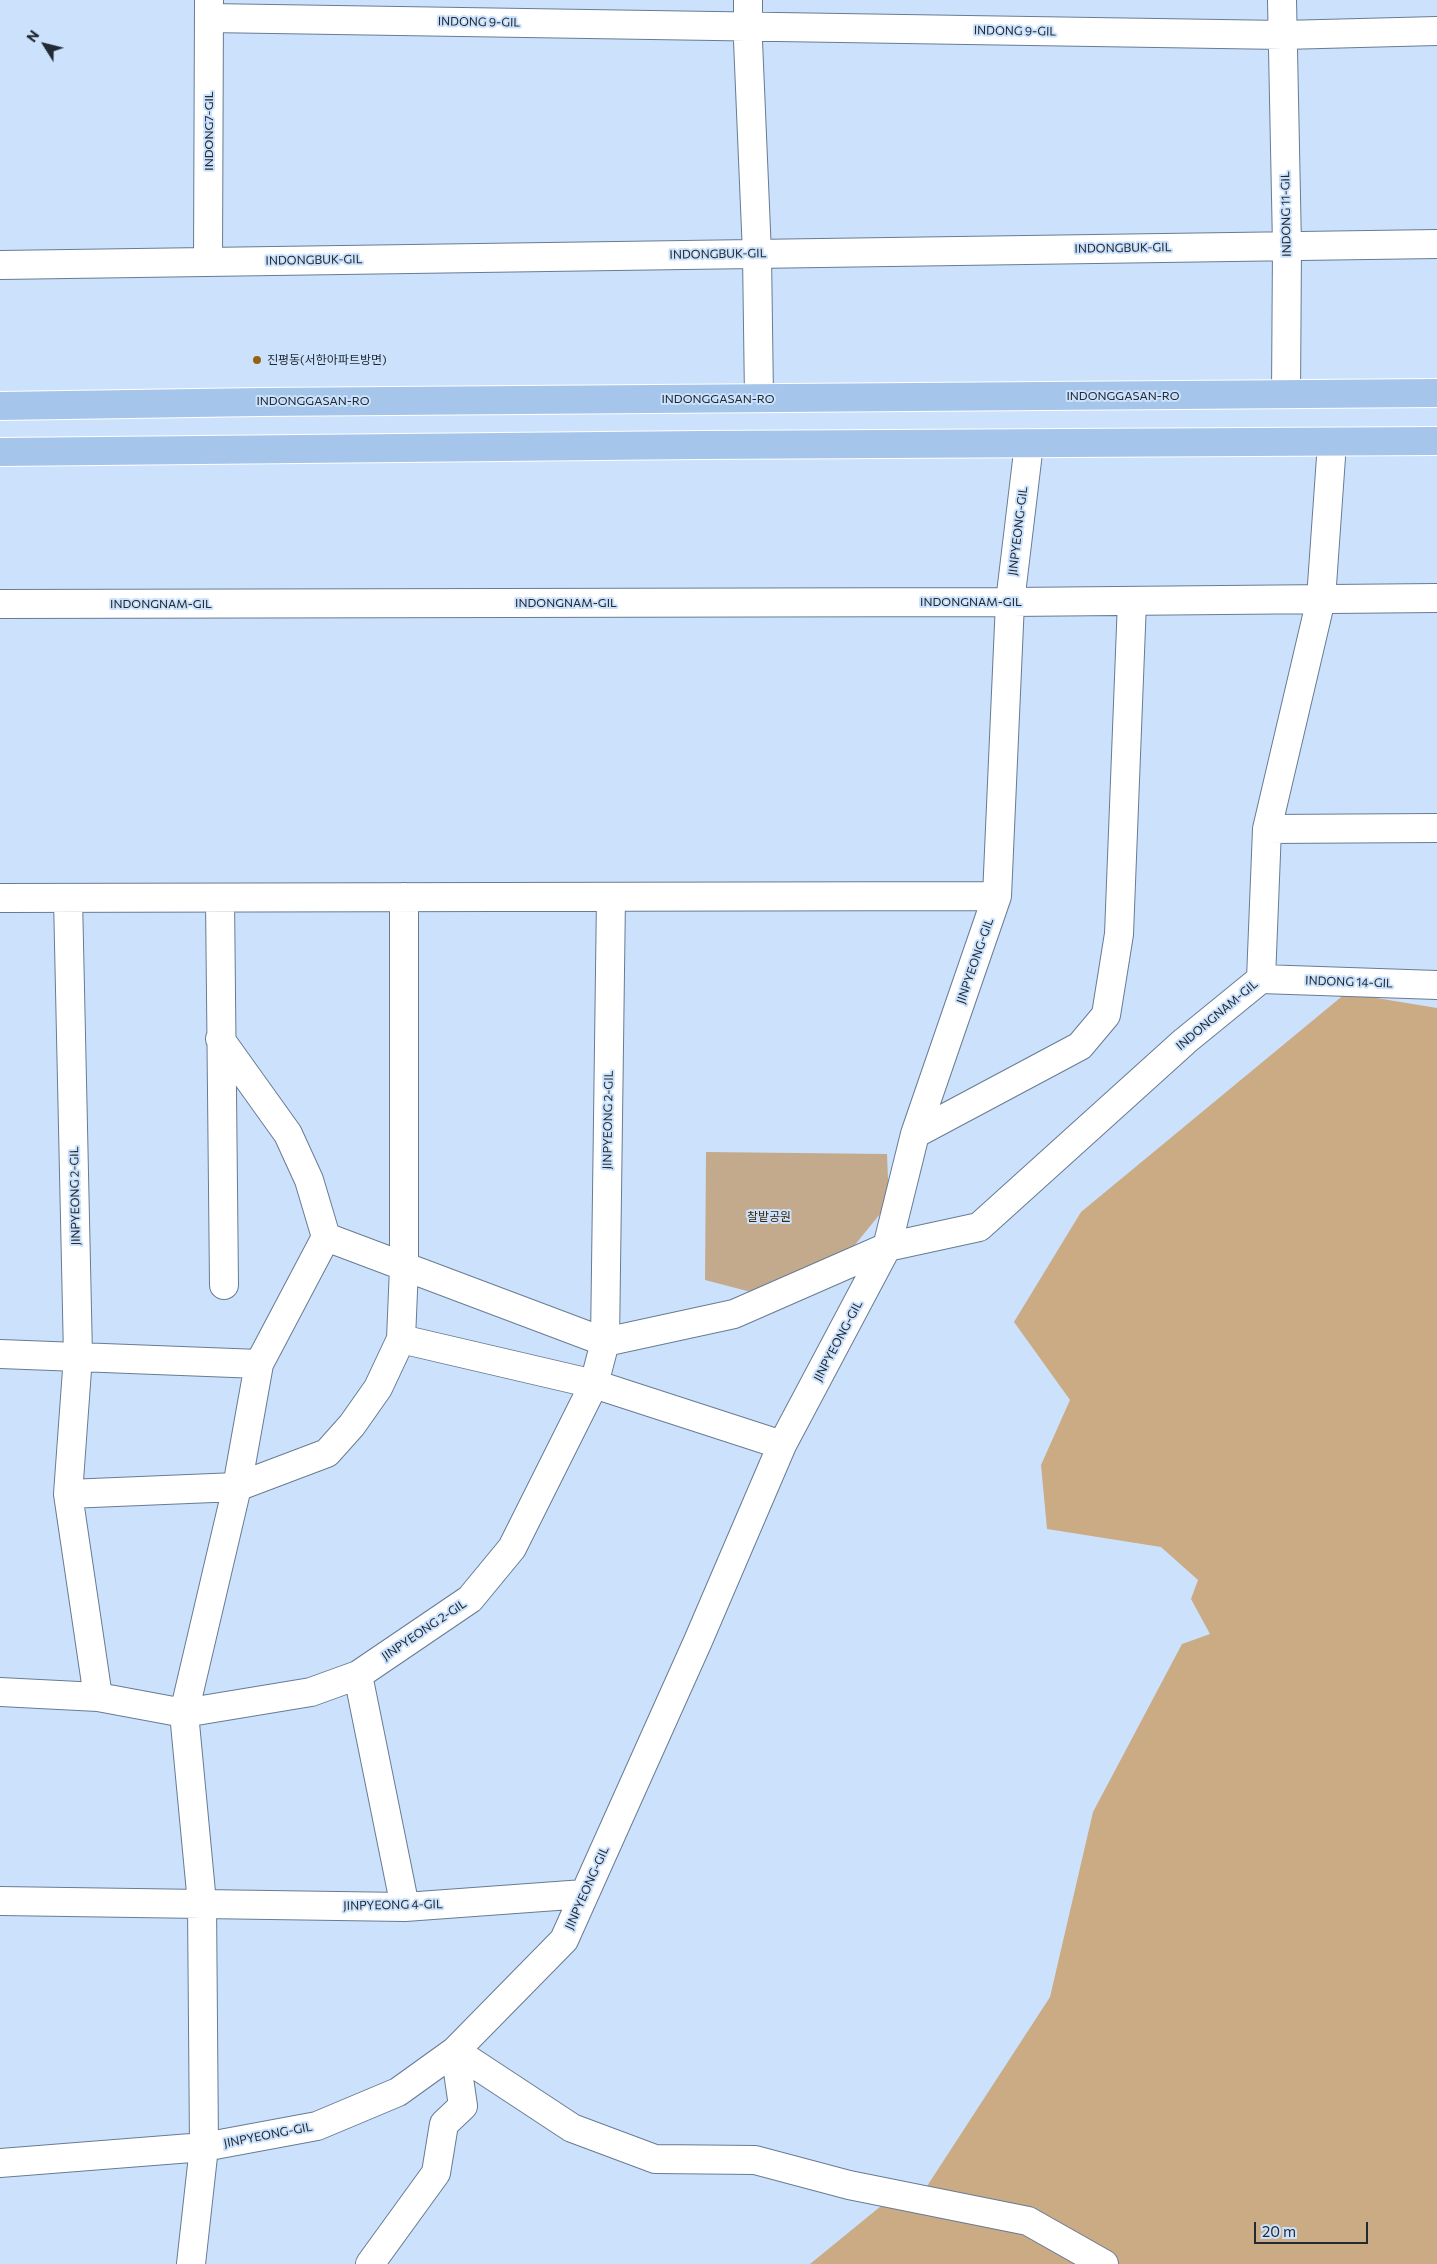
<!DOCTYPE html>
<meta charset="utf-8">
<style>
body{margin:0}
#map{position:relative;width:1437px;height:2264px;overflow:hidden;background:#cce2fc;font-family:Commissioner,sans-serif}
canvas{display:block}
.north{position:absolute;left:20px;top:20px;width:50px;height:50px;-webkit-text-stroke:4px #cce2fc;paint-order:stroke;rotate:306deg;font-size:14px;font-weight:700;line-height:20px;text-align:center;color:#212a33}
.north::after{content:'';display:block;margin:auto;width:18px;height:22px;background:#212a33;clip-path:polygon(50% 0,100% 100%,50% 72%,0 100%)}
.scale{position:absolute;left:1254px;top:2222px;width:114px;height:22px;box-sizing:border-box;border:2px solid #212a33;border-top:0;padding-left:6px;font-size:15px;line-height:18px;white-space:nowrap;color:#212a33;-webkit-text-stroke:4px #cce2fc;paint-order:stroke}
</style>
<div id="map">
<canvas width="1437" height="2264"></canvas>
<div class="north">N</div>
<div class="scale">20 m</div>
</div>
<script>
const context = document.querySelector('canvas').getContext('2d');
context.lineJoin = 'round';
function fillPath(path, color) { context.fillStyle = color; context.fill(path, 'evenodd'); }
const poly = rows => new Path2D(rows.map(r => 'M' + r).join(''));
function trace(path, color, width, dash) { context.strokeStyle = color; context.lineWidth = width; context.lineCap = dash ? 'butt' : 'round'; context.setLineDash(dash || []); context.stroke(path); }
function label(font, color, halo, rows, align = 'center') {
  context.font = font + ' Commissioner,"Noto Sans KR",sans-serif'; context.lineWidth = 4; context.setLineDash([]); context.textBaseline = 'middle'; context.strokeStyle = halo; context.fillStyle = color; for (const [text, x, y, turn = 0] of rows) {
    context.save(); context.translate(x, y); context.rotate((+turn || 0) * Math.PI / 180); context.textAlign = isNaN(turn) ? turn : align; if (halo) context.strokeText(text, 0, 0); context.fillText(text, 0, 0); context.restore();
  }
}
fillPath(poly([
 [706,1152,887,1154,889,1203,845,1257,751,1292,705,1280]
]), '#c4aa8c');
fillPath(poly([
 [1346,993,1437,1008,1437,2264,810,2264,881,2206,918,2200,1050,1997,1093,1812,1182,1644,1210,1634,1191,1599,1198,1580,1161,1547,1047,1529,1041,1465,1070,1400,1014,1322,1081,1212]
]), '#cbab84');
const minor = poly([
 [748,0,748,41,757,254,759,398],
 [1282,0,1287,246,1286,394],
 [209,18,1283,35,1437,31],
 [208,262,209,1],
 [0,265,1437,244],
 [0,604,1010,602,1437,598],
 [1267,829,1437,828],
 [0,898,997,896],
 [68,898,78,1356,68,1494,98,1697],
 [220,898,224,1285],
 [1261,979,1437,985],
 [915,1134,1080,1046,1106,1015,1119,934,1132,601],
 [326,1237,605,1342,734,1314,887,1247,979,1227,1185,1041,1261,979,1267,829,1321,599,1332,443],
 [401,1339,594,1384,782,1445],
 [0,1354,259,1364],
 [68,1494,237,1487,327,1453,352,1425,378,1388,401,1339,404,1267,404,897],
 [358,1675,405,1907],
 [0,1692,98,1697,184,1713,311,1692,358,1675,470,1599,512,1548,594,1384,605,1342,611,897],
 [0,1901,405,1907,584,1894],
 [455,2051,572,2128,655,2159,755,2160,849,2185,1028,2221,1104,2264],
 [0,2163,204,2147,317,2126,398,2092,455,2051,564,1940,698,1641,782,1445,887,1247,915,1134,997,896,1010,602,1029,444],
 [191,2264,204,2147,202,1903,184,1713,237,1487,259,1364,326,1237,309,1180,288,1134,220,1039],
 [370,2264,436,2173,444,2124,463,2106,455,2051]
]);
const major = poly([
 [0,406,260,402,1437,393],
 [0,452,700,445,1437,441]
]);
trace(minor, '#687b93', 30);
trace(major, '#fff', 30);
trace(minor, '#fff', 28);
trace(major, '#a6c5eb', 28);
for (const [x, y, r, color] of [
 [257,360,5,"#956316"]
]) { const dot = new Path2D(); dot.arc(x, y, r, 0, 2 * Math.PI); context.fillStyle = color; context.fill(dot); trace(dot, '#cce2fc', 2); }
label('12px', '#212a33', '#cce2fc', [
 ["INDONG 9-GIL",479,22,1],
 ["INDONG 9-GIL",1015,31,1],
 ["INDONG7-GIL",209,131,-90],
 ["INDONG 11-GIL",1286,214,-91],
 ["INDONGBUK-GIL",1123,248,-1],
 ["INDONGBUK-GIL",718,254,-1],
 ["INDONGBUK-GIL",314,260,-1],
 ["INDONGGASAN-RO",1123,396],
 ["INDONGGASAN-RO",718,399],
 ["INDONGGASAN-RO",313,401],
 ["JINPYEONG-GIL",1018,531,-83],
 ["INDONGNAM-GIL",971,602],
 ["INDONGNAM-GIL",566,603],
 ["INDONGNAM-GIL",161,604],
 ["JINPYEONG-GIL",975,961,-71],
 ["INDONG 14-GIL",1349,982,2],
 ["INDONGNAM-GIL",1217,1015,-40],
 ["JINPYEONG 2-GIL",608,1120,-89],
 ["JINPYEONG 2-GIL",75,1196,-91],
 ["JINPYEONG-GIL",838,1341,-62],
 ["JINPYEONG 2-GIL",424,1630,-34],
 ["JINPYEONG-GIL",587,1888,-66],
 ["JINPYEONG 4-GIL",393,1905,-1],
 ["JINPYEONG-GIL",268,2135,-11]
]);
label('12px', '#212a33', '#cce2fc', [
 ["진평동(서한아파트방면)",267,360]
], 'left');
label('12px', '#3f2808', '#cce2fc', [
 ["찰밭공원",769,1217]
]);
</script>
